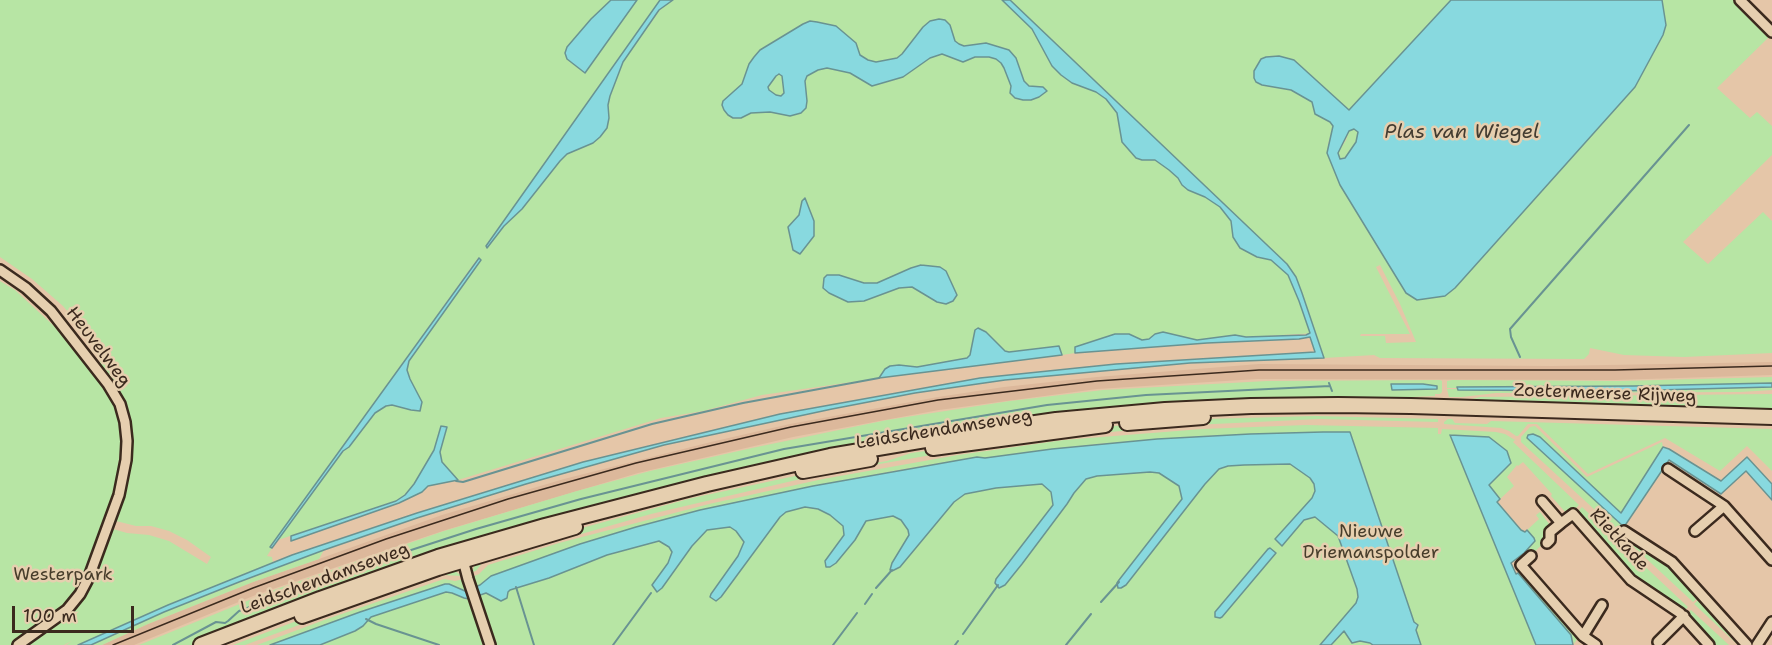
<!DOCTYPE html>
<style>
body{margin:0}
#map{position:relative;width:1772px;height:645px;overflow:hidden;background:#e5c6a8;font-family:"Shantell Sans",sans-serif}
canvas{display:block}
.scale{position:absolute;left:12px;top:606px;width:122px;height:27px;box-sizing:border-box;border:3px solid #3b2a1e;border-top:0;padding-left:8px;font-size:18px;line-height:21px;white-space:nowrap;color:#3b2a1e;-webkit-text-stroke:4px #e6cfaf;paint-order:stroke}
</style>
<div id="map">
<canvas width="1772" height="645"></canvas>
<div class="scale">100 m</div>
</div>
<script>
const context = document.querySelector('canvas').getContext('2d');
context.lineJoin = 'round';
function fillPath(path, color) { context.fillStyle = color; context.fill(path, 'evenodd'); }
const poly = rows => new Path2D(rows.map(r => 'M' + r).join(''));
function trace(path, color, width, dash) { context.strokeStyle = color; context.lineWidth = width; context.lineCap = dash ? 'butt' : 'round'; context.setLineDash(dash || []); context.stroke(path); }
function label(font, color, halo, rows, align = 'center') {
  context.font = font + ' "Shantell Sans",sans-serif'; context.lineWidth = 5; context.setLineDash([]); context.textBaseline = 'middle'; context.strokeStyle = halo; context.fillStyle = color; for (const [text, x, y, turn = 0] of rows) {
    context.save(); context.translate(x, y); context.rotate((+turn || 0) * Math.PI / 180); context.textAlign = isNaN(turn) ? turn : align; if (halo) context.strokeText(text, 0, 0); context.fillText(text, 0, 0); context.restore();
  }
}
fillPath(poly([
 [1772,362,1772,375,1615,380,1257,379,1097,389,939,410,793,437,638,473,446,530,389,549,258,594,134,645,102,645,148,624,253,582,319,559,442,515,564,479,711,442,790,424,938,397,1004,387,1097,377,1259,364,1553,366]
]), '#dcb89b');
fillPath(poly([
 [0,0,611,0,591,19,567,47,584,73,637,0,660,0,486,246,487,247,504,226,522,209,560,161,567,154,578,149,609,118,608,105,610,95,623,62,660,10,673,0,1451,0,1349,110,1294,60,1256,82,1262,85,1290,90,1312,102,1315,114,1330,122,1333,125,1328,145,1364,225,1406,293,1417,300,1635,87,1663,35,1666,25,1662,0,1733,0,1770,36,1717,88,1750,118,1757,112,1772,126,1772,155,1683,242,1708,264,1763,212,1772,221,1772,353,1684,357,1624,355,1590,348,1589,354,1584,359,1380,358,1374,355,1324,358,1316,333,1197,340,1163,332,1155,334,1149,339,1142,340,1129,334,1115,334,1075,347,1075,353,1062,355,1060,350,1055,347,1009,352,1005,351,982,329,975,330,970,355,967,358,917,367,899,365,890,366,881,374,879,378,762,395,703,411,661,418,458,480,442,462,440,452,447,427,441,426,434,450,414,484,405,495,396,501,278,540,343,451,349,447,375,413,386,406,392,405,411,410,422,402,410,379,407,370,409,361,480,260,478,258,271,547,272,548,267,556,272,557,273,563,168,605,78,645,66,645,72,641,64,645,0,645,0,281,15,290,54,326,90,370,111,353,101,350,63,306,32,279,0,257],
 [1380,265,1400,304,1416,342,1386,343,1385,336,1360,336,1361,334,1410,334,1376,267],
 [120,427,131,439,131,453,125,493,116,521,136,526,151,526,169,531,187,540,211,557,207,564,169,541,149,535,127,533,106,527,108,508,116,484,121,444],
 [1354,128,1358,132,1356,142,1345,158,1340,159,1338,153,1346,140,1349,131],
 [1772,377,1772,383,1634,386,1458,387,1457,388,1447,388,1447,381,1452,380,1620,381],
 [1440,380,1442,381,1442,392,1440,394,1435,394,1435,396,1413,397,1413,404,1152,407,715,477,195,645,139,645,274,590,444,531,577,491,650,471,752,448,887,420,1010,401,1103,390,1267,381],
 [1772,387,1772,390,1740,392,1496,393,1462,397,1449,397,1447,389,1618,391],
 [1772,394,1772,414,1464,401,1480,397],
 [1315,416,1438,419,1438,422,1319,419,1193,425,1063,436,960,450,822,474,651,514,487,561,483,562,476,571,472,572,475,564,545,538,692,498,823,470,853,467,887,461,911,453,1063,432,1114,426,1206,419],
 [1448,419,1452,419,1455,423,1487,424,1491,421,1772,429,1772,471,1747,446,1720,471,1665,438,1588,474,1537,424,1528,424,1518,436,1516,436,1509,431,1501,428,1444,424,1444,422],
 [1306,425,1438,428,1438,434,1441,434,1442,429,1496,432,1505,434,1515,440,1513,442,1579,505,1573,511,1567,514,1551,496,1552,494,1523,462,1518,466,1517,465,1507,477,1514,486,1500,499,1489,485,1511,463,1489,437,1450,435,1536,645,292,645,456,587,449,584,416,593,270,645,257,645,327,619,444,579,455,581,464,579,473,582,472,577,479,574,488,565,559,543,709,504,823,479,958,455,1064,440,1202,429],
 [1323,432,1349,432,724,513,541,559,580,544,700,510,813,486,904,469,977,457,985,458,1097,444,1203,436],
 [1535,426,1587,477,1662,442,1663,447,1621,513,1540,437,1527,438,1624,527,1620,533,1521,442,1521,437,1530,427],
 [1582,507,1688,607,1683,612,1633,578,1576,513],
 [1540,512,1550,525,1544,531,1548,536,1547,540,1530,556,1524,553,1532,545,1534,538,1527,530,1539,519,1536,515],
 [1624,534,1670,564,1699,597,1693,602,1623,537],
 [324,550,319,559,253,582,148,624,102,645,91,645,164,612],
 [452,569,462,576,443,575,326,615,245,645,233,645,323,611],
 [1521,569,1579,636,1574,644,1571,635,1518,573],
 [1700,598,1744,645,1738,645,1694,604],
 [1691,610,1729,645,1713,645,1686,615]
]), '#b7e5a4');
const water = poly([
 [611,0,637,0,585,73,567,59,565,53,567,47,591,19,611,0],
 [660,0,673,0,659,10,623,62,610,96,608,105,609,118,607,128,600,137,593,143,567,154,560,161,522,209,504,226,487,248,486,246,660,0],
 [1002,0,1010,0,1287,264,1296,277,1302,293,1324,358,1190,363,1005,380,915,393,832,409,664,445,526,484,417,518,324,550,239,582,164,612,91,645,78,645,168,605,292,555,417,513,583,462,780,414,980,378,1116,364,1315,352,1310,337,1299,339,1207,343,1075,353,1075,347,1115,334,1129,334,1142,340,1149,339,1155,334,1163,332,1197,340,1235,335,1246,337,1306,335,1310,333,1299,301,1288,275,1271,260,1257,257,1240,248,1233,237,1231,221,1220,207,1205,197,1188,190,1182,185,1178,178,1169,170,1155,160,1142,160,1136,158,1122,142,1117,113,1106,99,1096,92,1072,83,1061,75,1052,66,1032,29,1002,0],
 [1451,0,1662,0,1666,25,1663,35,1635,87,1455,288,1445,296,1417,300,1406,293,1340,185,1327,153,1333,126,1330,122,1315,114,1312,102,1291,90,1262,85,1256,82,1254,78,1254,71,1261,59,1266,57,1279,56,1294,60,1349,110,1451,0],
 [1354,129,1358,132,1356,142,1345,158,1340,159,1338,153,1349,131,1354,129],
 [939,19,945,20,950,25,955,41,959,44,964,46,986,43,1009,50,1016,58,1024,81,1029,86,1043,87,1047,91,1039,97,1031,100,1023,100,1015,98,1010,93,1011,86,1004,68,1001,63,996,59,989,57,975,57,963,62,942,54,930,58,903,77,872,86,850,73,827,68,818,70,807,76,805,81,807,101,806,108,801,113,790,116,770,112,751,113,741,118,733,118,728,115,724,110,722,105,723,101,742,84,749,64,754,57,760,50,803,24,810,21,817,22,836,26,856,43,860,55,868,60,876,62,897,58,902,54,923,27,930,21,939,19],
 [779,74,782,76,784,93,781,96,776,95,769,90,768,87,776,76,779,74],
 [805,198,814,221,814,236,800,254,793,250,788,227,799,215,802,201,805,198],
 [479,258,481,260,409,361,407,370,410,379,422,402,420,411,411,410,392,405,386,406,375,413,349,447,343,451,272,548,270,547,479,258],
 [921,265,940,267,946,271,957,295,953,301,946,304,937,302,912,287,899,288,864,301,848,302,829,293,823,288,824,278,827,275,839,275,864,283,877,283,911,268,921,265],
 [978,328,986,332,1005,351,1009,352,1059,346,1062,355,879,378,885,369,890,366,899,365,917,367,967,358,970,355,975,330,978,328],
 [1772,383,1772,387,1618,391,1458,390,1457,387,1634,386,1772,383],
 [1391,384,1423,384,1437,386,1437,389,1392,390,1391,384],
 [441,426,447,427,440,452,442,462,458,480,428,486,422,492,399,503,291,541,291,536,396,501,405,495,414,484,434,450,441,426],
 [1323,432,1350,432,1410,610,1414,622,1418,625,1416,630,1421,645,1373,645,1370,643,1360,641,1352,643,1344,631,1331,645,1320,645,1356,603,1358,597,1357,589,1338,536,1315,517,1304,520,1282,546,1275,539,1312,498,1315,491,1314,484,1310,478,1290,464,1244,465,1228,466,1219,469,1205,484,1126,585,1121,588,1118,588,1117,583,1119,580,1182,499,1179,486,1159,473,1150,472,1097,476,1086,479,1074,493,1067,504,1022,564,1005,585,999,588,995,583,996,579,1053,505,1051,492,1042,484,996,488,965,494,954,502,900,567,892,571,890,570,892,563,909,535,908,530,901,520,893,516,866,521,855,540,836,563,830,567,826,567,825,561,844,535,843,526,830,515,818,509,805,507,786,512,780,517,721,597,716,601,710,597,711,594,738,556,744,542,736,531,730,527,707,530,692,546,662,588,657,592,652,585,668,563,672,552,669,547,659,541,607,555,549,578,510,590,508,592,507,598,501,601,486,593,469,599,464,598,452,593,446,592,371,617,363,626,355,631,320,645,270,645,360,612,445,584,449,584,465,591,480,585,491,576,580,544,636,527,700,510,813,486,977,457,985,458,1052,449,1157,439,1250,434,1323,432],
 [1533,434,1540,437,1621,513,1663,447,1669,449,1721,481,1747,457,1772,484,1772,500,1746,471,1721,494,1669,460,1624,527,1527,438,1528,435,1533,434],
 [1450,435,1489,437,1507,451,1511,463,1489,485,1500,499,1497,502,1521,530,1525,532,1527,530,1534,538,1535,541,1524,553,1511,563,1516,574,1518,573,1571,635,1573,645,1536,645,1450,435],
 [1270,548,1276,553,1222,617,1220,618,1215,617,1215,612,1268,549,1270,548]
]);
fillPath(water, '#88d9df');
trace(water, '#699392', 1.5);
trace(poly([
 [1520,357,1511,337,1510,329,1689,125],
 [1329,383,1332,391],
 [456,481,463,482,652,424,743,403,879,378],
 [516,587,534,645],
 [876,588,892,570],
 [1101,602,1119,582],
 [865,604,872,594],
 [366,619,376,624,439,645],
 [963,634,998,585],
 [173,645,216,622,225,623,228,621,239,611,371,563,476,529,581,499,784,449,1047,405,1146,395,1330,386],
 [613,645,651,593],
 [833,645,857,613],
 [955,645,958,641],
 [1066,645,1091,614]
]), '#699392', 2);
const minor = poly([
 [1740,0,1772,32],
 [0,270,26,288,51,311,108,384,120,404,125,422,127,441,126,460,119,495,89,577,80,594,67,610,18,645],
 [1668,469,1724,506,1772,560],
 [1542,501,1561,523,1573,514,1631,580,1680,613,1709,645],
 [1624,531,1672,562,1747,645],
 [1695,531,1724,506],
 [1547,543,1550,540,1550,532,1561,523],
 [462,556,468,579,490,645],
 [1531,556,1521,565,1583,636,1596,645],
 [1583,636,1602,605],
 [1658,642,1684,616],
 [1757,645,1772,622]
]);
const secondary = poly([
 [1127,423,1203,417],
 [933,448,1105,425],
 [803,471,870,459],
 [302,616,438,568,575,527],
 [201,645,320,599,438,557,545,526,707,484,830,456,967,433,1056,420,1165,410,1251,406,1338,405,1411,406,1772,417]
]);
trace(minor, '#3b2a1e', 14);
trace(secondary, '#3b2a1e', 18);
trace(minor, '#e6cfaf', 9);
trace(secondary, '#e6cfaf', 14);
trace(poly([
 [113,645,253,588,386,539,508,499,636,463,791,427,938,400,1097,381,1259,370,1615,370,1772,366]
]), '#3b2a1e', 1.5);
label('18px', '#3b2a1e', '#e6cfaf', [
 ["Heuvelweg",98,347,53],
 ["Zoetermeerse Rijweg",1605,394,2],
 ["Leidschendamseweg",944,430,-9],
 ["Rietkade",1619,540,47],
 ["Leidschendamseweg",325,579,-20]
]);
label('18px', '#473d2b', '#e6cfaf', [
 ["Nieuwe",1371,532],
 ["Driemanspolder",1371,553],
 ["Westerpark",63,575]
]);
label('italic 20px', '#433c31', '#e6cfaf', [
 ["Plas van Wiegel",1462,133]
]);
</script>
